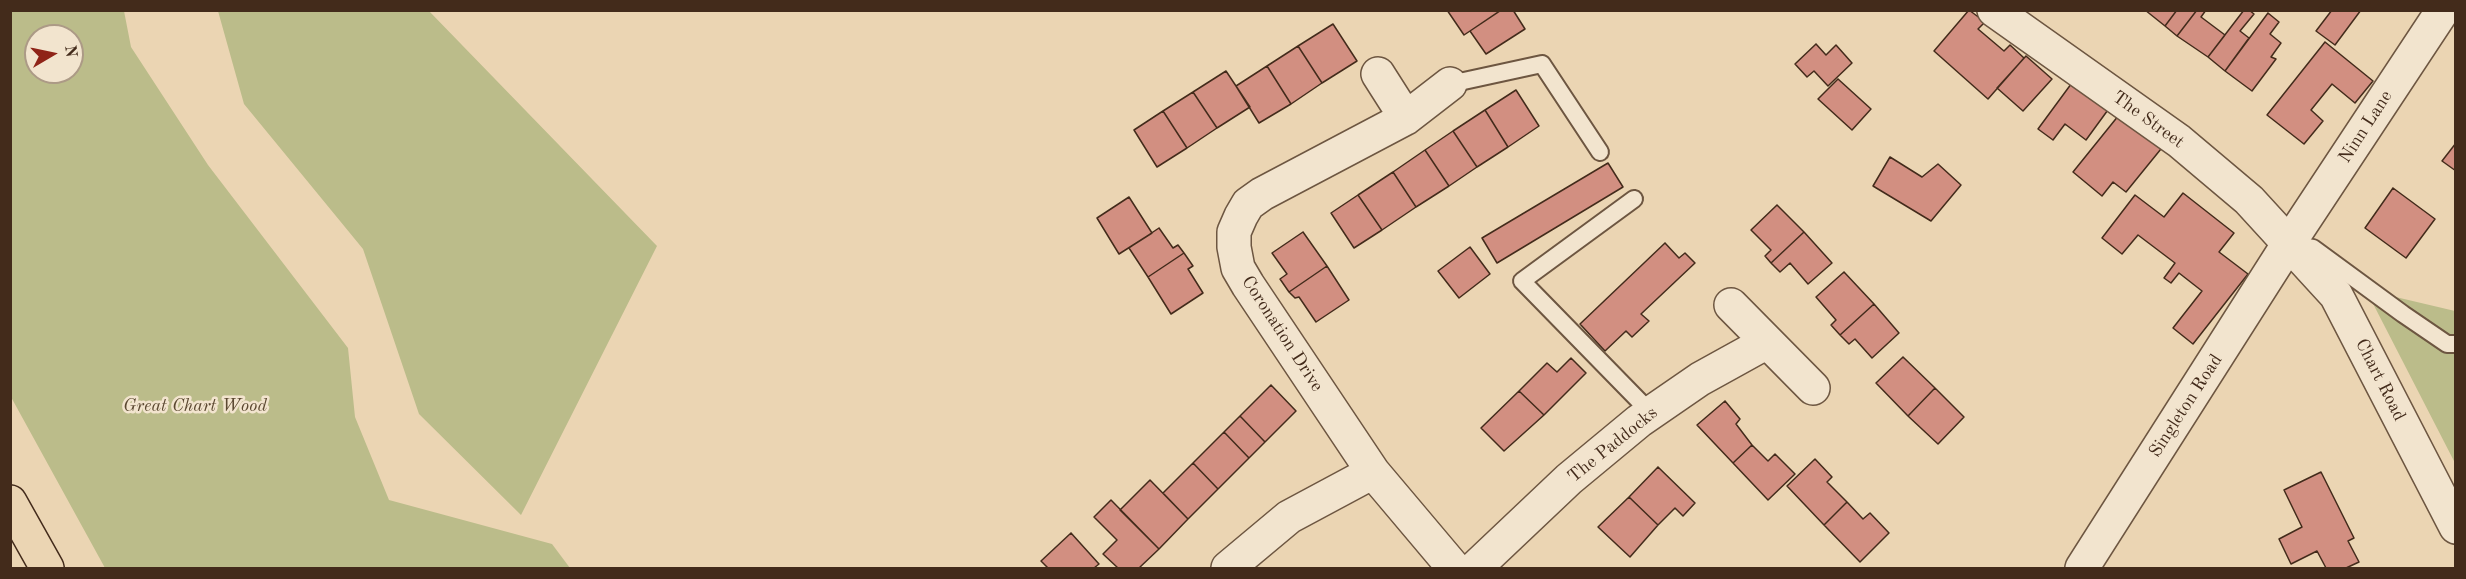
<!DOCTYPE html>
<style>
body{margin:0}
#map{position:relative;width:2466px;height:579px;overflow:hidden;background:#ebd5b3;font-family:"Old Standard TT",serif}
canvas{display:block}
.frame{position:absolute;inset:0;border:12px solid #432b1b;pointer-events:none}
.north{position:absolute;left:24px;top:24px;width:60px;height:60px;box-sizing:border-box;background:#f2e4ce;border:2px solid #ac9a86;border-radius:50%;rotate:81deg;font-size:16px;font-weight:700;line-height:24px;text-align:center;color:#432b1b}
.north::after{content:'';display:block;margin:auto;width:21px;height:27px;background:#8f2418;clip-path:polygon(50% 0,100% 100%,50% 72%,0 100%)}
</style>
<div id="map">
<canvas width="2466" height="579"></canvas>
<div class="frame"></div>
<div class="north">N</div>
</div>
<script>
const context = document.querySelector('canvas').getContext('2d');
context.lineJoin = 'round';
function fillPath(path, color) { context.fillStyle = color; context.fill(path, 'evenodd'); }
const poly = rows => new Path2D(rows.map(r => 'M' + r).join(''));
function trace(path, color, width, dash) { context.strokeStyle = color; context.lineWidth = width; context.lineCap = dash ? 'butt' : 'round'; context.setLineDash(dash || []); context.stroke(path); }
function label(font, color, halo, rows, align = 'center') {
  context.font = font + ' "Old Standard TT",serif'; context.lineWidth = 5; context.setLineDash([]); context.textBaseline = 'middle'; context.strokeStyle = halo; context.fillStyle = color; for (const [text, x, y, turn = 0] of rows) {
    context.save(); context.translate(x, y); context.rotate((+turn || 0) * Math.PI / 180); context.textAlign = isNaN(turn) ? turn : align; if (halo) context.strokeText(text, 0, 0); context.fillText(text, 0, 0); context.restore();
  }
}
fillPath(poly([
 [10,11,124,11,131,47,208,165,348,348,355,417,389,500,552,544,570,568,105,568,11,397],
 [36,36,72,36,72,72,36,72],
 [218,11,429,11,657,246,521,515,419,414,363,249,244,104],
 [2366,290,2455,311,2455,463]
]), '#bbbc8a');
const building = poly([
 [1447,10,1500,10,1500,11,1464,35,1447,10],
 [1513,10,1525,29,1486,54,1470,31,1501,10,1513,10],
 [1969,10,1985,22,1978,29,2004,51,2010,45,2024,58,1988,99,1934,51,1969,10],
 [2145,10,2177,10,2165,26,2145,10],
 [2177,10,2197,10,2177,36,2165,26,2177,10],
 [2197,10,2206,10,2201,17,2225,35,2208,57,2177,36,2197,10],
 [2244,10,2249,10,2254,14,2240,31,2249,38,2225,71,2208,57,2244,10],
 [2332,10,2361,10,2335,45,2316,31,2332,10],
 [2268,13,2279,22,2270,34,2281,43,2271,57,2276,59,2252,91,2225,71,2268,13],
 [1333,24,1357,61,1322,83,1298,46,1333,24],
 [2325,42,2373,81,2355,103,2332,84,2311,110,2323,121,2304,144,2267,115,2325,42],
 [1816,44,1826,55,1836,45,1852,63,1828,86,1814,71,1807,77,1795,64,1816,44],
 [1298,46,1322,83,1291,104,1267,66,1298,46],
 [2026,56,2052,79,2023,111,1997,88,2026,56],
 [1267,66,1291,104,1259,123,1236,86,1267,66],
 [1226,71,1250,107,1217,128,1193,92,1226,71],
 [2077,76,2113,103,2086,140,2065,124,2053,140,2038,129,2077,76],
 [1838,79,1871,109,1852,130,1818,99,1838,79],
 [1516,90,1539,126,1508,147,1485,110,1516,90],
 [1193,92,1217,128,1187,148,1163,111,1193,92],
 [1485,110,1508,147,1477,167,1453,131,1485,110],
 [2123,110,2165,144,2126,192,2113,182,2102,196,2073,172,2123,110],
 [1163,111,1187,148,1157,167,1134,130,1163,111],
 [1453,131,1477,167,1449,186,1425,150,1453,131],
 [2456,143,2456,171,2442,161,2456,143],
 [1425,150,1449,186,1416,207,1393,172,1425,150],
 [1890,157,1922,177,1938,164,1961,185,1931,221,1873,186,1890,157],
 [1608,163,1623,187,1497,263,1482,238,1608,163],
 [1393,172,1416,207,1382,230,1358,195,1393,172],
 [2393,188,2435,219,2406,258,2365,228,2393,188],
 [2183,193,2234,233,2219,252,2248,274,2193,344,2173,328,2202,291,2179,273,2171,283,2164,278,2175,263,2138,235,2122,254,2102,238,2135,195,2164,217,2183,193],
 [1358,195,1382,230,1354,248,1331,213,1358,195],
 [1129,197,1152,233,1119,254,1097,218,1129,197],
 [1777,205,1804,232,1771,263,1765,256,1771,250,1751,230,1777,205],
 [1159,228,1173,248,1178,245,1184,253,1148,277,1129,248,1159,228],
 [1303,232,1327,266,1289,292,1280,279,1287,274,1272,253,1303,232],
 [1804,232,1832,263,1808,284,1790,263,1780,272,1771,263,1804,232],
 [1665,243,1679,258,1685,253,1695,263,1641,314,1649,321,1632,337,1626,331,1605,351,1580,324,1665,243],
 [1470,247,1490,274,1459,298,1438,271,1470,247],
 [1184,253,1193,266,1188,269,1203,293,1171,314,1148,277,1184,253],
 [1327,266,1349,300,1316,322,1299,297,1295,298,1289,292,1327,266],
 [1844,272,1874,304,1840,335,1831,325,1836,320,1816,297,1844,272],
 [1874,304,1899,333,1872,358,1855,339,1849,344,1840,335,1874,304],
 [1903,357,1935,388,1908,416,1876,383,1903,357],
 [1571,358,1586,373,1544,415,1519,391,1547,363,1557,372,1571,358],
 [1271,385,1296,411,1265,442,1240,416,1271,385],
 [1935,388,1964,417,1938,444,1908,416,1935,388],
 [1519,391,1544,415,1504,451,1481,428,1519,391],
 [1725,401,1740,419,1736,424,1752,445,1733,463,1697,425,1725,401],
 [1240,416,1265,442,1249,458,1224,432,1240,416],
 [1224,432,1249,458,1218,489,1193,463,1224,432],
 [1752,445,1768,461,1775,454,1795,474,1768,500,1733,463,1752,445],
 [1815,459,1832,477,1827,482,1847,502,1824,525,1787,486,1815,459],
 [1193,463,1218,489,1188,519,1163,493,1193,463],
 [1658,467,1695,503,1683,516,1675,508,1658,525,1629,497,1658,467],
 [2321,472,2354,538,2348,541,2359,562,2346,568,2326,568,2317,551,2291,564,2279,539,2302,527,2284,490,2321,472],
 [1150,480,1188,519,1159,549,1120,510,1150,480],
 [1629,497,1658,525,1630,557,1598,527,1629,497],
 [1111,500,1159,549,1139,568,1118,568,1103,554,1117,540,1094,517,1111,500],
 [1847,502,1863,519,1870,513,1889,533,1860,562,1824,525,1847,502],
 [1071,533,1099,564,1094,568,1048,568,1041,561,1071,533]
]);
fillPath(building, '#d28f81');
trace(building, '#432b1b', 1.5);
const service = poly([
 [1450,84,1542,64,1600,152],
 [1634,199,1522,281,1651,413],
 [2301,246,2313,248,2403,314,2447,344,2456,344]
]);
const minor = poly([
 [1378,74,1406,118],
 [1450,84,1406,118,1262,194,1248,204,1241,216,1234,232,1234,247,1238,268,1248,285,1373,472,1454,568],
 [1731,305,1813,388],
 [1228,568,1289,517,1373,472],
 [1475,568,1569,479,1639,421,1700,379,1767,342],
 [2082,568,2289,243,2443,10]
]);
const tertiary = poly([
 [1994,10,2179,141,2249,200,2336,295,2456,527]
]);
const primary = poly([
 [10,502,47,568]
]);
trace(service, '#6d5641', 20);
trace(minor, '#6d5641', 36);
trace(tertiary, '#6d5641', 36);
trace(primary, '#432b1b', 36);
trace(service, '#f2e4ce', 16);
trace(minor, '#f2e4ce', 33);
trace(tertiary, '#f2e4ce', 33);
trace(primary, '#ebd5b3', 33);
label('18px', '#432b1b', '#f2e4ce', [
 ["The Street",2148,120,36],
 ["Ninn Lane",2366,127,-57],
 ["Coronation Drive",1282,334,57],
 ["Chart Road",2380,380,63],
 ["Singleton Road",2186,406,-57],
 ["The Paddocks",1613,445,-39]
]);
label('italic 18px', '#5b4831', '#f2e4ce', [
 ["Great Chart Wood",195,406]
]);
</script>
